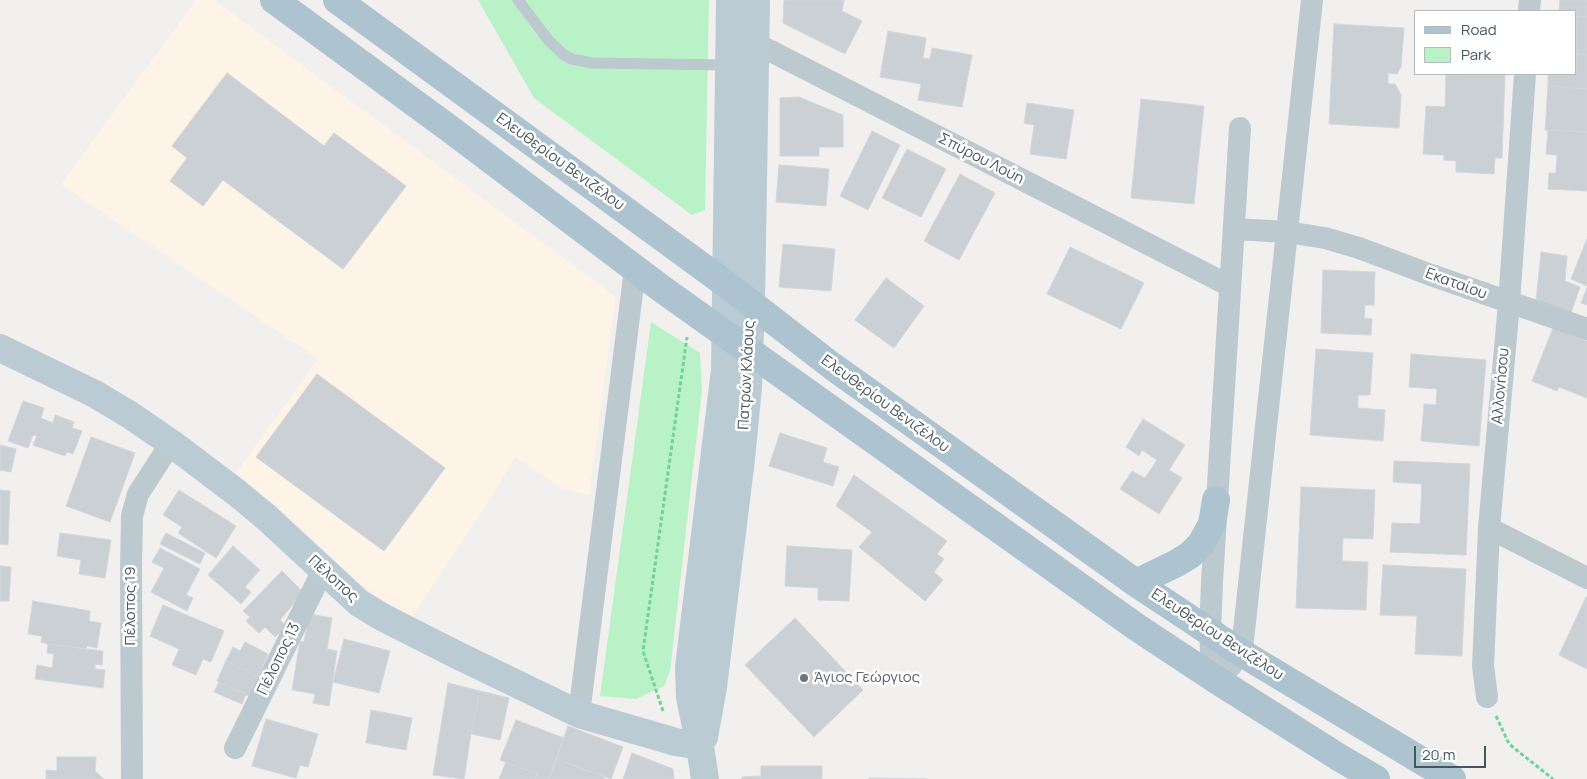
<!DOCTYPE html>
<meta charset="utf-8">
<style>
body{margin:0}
#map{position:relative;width:1587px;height:779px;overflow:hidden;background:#f2efef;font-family:Manrope,sans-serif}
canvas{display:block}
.legend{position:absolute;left:1414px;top:10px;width:162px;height:65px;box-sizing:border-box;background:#fff;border:1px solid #b5bbbf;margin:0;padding:6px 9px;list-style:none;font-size:15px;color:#46565e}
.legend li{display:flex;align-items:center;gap:10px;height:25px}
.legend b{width:25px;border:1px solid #b5bbbf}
.scale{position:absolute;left:1414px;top:746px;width:72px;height:22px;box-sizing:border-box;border:2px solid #46565e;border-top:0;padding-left:6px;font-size:15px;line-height:18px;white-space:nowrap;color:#46565e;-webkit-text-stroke:4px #fff;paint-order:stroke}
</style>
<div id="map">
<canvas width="1587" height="779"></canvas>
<ul class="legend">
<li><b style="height:6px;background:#adc4d0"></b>Road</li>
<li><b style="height:14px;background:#baf2c7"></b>Park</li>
</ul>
<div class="scale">20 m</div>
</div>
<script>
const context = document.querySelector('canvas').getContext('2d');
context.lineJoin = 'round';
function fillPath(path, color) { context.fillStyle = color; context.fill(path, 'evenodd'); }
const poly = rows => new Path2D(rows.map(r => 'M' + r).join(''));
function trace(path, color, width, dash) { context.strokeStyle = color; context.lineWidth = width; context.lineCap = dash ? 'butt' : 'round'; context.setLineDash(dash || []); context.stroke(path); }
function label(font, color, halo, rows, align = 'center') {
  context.font = font + ' Manrope,sans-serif'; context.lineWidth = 5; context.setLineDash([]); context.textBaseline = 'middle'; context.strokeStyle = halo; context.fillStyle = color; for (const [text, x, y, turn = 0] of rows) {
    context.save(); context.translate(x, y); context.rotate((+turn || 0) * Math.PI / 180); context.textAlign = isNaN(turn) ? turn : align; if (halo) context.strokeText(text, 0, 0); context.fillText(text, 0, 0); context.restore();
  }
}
fillPath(poly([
 [196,0,214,0,616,297,589,495,562,488,515,457,495,491,412,617,373,594,356,580,276,505,236,473,318,359,61,184]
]), '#fdf3e7');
fillPath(poly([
 [478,0,709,0,705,210,692,215,534,98],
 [651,322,700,353,702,390,670,671,664,686,636,699,600,696]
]), '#baf2c7');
const building = poly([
 [784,0,844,0,842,11,862,21,845,54,783,23,784,0],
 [1560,0,1587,0,1587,17,1576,17,1576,11,1559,11,1560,0],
 [1576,17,1587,17,1587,55,1576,54,1576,17],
 [1334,24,1404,28,1401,67,1397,74,1388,73,1388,84,1395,84,1401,95,1399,128,1329,124,1334,24],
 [888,31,926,38,923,58,930,59,932,48,972,55,962,107,918,100,921,84,880,77,888,31],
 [1576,54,1587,55,1587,89,1548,86,1548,74,1576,74,1576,54],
 [227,73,324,146,334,133,406,186,343,269,223,180,203,206,170,181,187,158,172,146,227,73],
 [1463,74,1505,74,1502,158,1495,158,1494,174,1456,172,1456,161,1444,160,1444,155,1423,154,1426,106,1445,107,1446,75,1463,75,1463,74],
 [1548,86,1587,89,1587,132,1545,130,1548,86],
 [799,97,843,115,843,147,819,147,819,156,780,156,780,98,799,97],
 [1141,99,1204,106,1194,204,1131,198,1141,99],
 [1027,103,1074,110,1066,159,1030,154,1034,125,1024,123,1027,103],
 [1548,130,1587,132,1587,191,1548,189,1549,173,1556,173,1557,155,1546,154,1548,130],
 [872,131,900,145,868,210,840,196,872,131],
 [907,149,946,169,921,217,882,198,907,149],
 [779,165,829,169,826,206,776,202,779,165],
 [960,174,995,193,959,260,924,241,960,174],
 [1587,239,1587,286,1571,279,1587,239],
 [783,244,835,249,831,291,779,287,783,244],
 [1070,247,1144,283,1121,329,1047,294,1070,247],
 [1541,252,1567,256,1565,281,1580,287,1571,313,1536,301,1541,252],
 [1323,270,1375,272,1374,305,1365,305,1364,318,1372,319,1371,335,1321,333,1323,270],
 [886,278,924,306,894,348,855,320,886,278],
 [1587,288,1587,305,1581,303,1587,288],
 [1553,328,1587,341,1587,398,1559,387,1557,391,1532,381,1553,328],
 [1316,349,1373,353,1370,395,1358,395,1358,408,1385,410,1383,441,1310,435,1316,349],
 [1411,354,1486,360,1479,446,1421,441,1424,404,1436,405,1437,389,1409,387,1411,354],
 [317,374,445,468,384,551,256,457,317,374],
 [23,401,44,408,41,418,53,423,55,415,74,422,72,428,82,431,73,454,67,452,65,456,33,445,37,436,33,435,28,448,8,441,23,401],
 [1143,419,1185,445,1169,470,1182,478,1159,514,1120,489,1132,471,1145,478,1157,460,1142,450,1139,456,1126,447,1143,419],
 [780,433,827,448,823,462,839,467,833,486,769,466,780,433],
 [91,437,135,453,110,522,66,506,91,437],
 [0,445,16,449,11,472,0,470,0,445],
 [1394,461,1470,464,1466,555,1390,552,1392,523,1420,524,1422,484,1393,482,1394,461],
 [854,475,947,541,937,554,944,559,934,572,943,580,925,601,859,547,872,532,836,506,854,475],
 [1301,487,1375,490,1373,539,1343,538,1342,561,1368,562,1366,610,1296,608,1301,487],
 [0,490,10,491,8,545,0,544,0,490],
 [179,490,236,526,216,558,178,533,182,527,163,515,179,490],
 [60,533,111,540,105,578,79,574,81,560,57,556,60,533],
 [166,533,205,553,200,564,160,544,166,533],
 [233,546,260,570,245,587,251,592,241,604,208,575,233,546],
 [787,546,852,550,849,601,818,600,818,588,785,586,787,546],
 [160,548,200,569,186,595,193,598,187,611,151,592,164,568,152,562,160,548],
 [1383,565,1466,569,1462,656,1415,654,1417,616,1380,615,1383,565],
 [0,566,11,567,9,601,0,601,0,566],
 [282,571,303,592,280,620,286,626,275,637,265,627,259,633,246,621,250,617,243,611,282,571],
 [1586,597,1587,598,1587,669,1559,655,1586,597],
 [33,601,90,611,89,621,101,623,97,648,87,646,86,649,48,644,41,642,42,636,28,634,33,601],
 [163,605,224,631,211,662,203,659,196,675,172,665,179,649,150,636,163,605],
 [309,614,332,618,327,649,337,651,329,706,313,703,315,694,292,690,300,641,304,642,309,614],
 [795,618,863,690,814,737,745,665,795,618],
 [344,639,390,651,379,693,333,682,344,639],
 [245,642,268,654,258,676,226,661,233,647,240,651,245,642],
 [48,644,103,651,102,665,95,664,95,669,105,670,103,688,35,679,37,665,52,668,54,654,47,653,48,644],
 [226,661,258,676,249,696,217,681,226,661],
 [219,682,246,694,242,704,214,692,219,682],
 [448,683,480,691,471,734,464,779,433,775,448,683],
 [480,691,509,698,500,740,471,734,480,691],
 [371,710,412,718,406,750,366,743,371,710],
 [266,719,318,734,308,767,300,765,296,778,252,766,266,719],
 [516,720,564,738,549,779,535,779,537,774,500,760,516,720],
 [568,726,623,747,611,779,556,759,568,726],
 [632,753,673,769,674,779,623,779,632,753],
 [57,757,96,757,95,771,104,779,46,779,46,770,57,771,57,757],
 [556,759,605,777,604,779,549,779,556,759],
 [506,762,537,774,535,779,499,779,506,762],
 [761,766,822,766,822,779,761,779,761,766],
 [761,776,761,779,742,779,742,777,761,776],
 [869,778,928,779,869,779,869,778]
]);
fillPath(building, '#cbd0d4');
trace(building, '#d2d6db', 1);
trace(poly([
 [663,711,643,651,687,337],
 [1496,716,1509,744,1553,779]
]), '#70d293', 3, [4, 2.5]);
trace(poly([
 [518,0,549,41,564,55,572,59,592,63,728,65]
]), '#bcc9cf', 11);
trace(poly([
 [1529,11,1530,0],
 [739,41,755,43,1230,286],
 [1240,128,1212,582,1210,633,1211,651,1215,679,1231,666,1240,652,1243,640,1312,0],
 [1234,229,1287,232,1325,238,1359,248,1431,275,1587,329],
 [1489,528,1587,578],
 [1487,697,1483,666,1489,528,1509,303,1525,74],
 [579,714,635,269],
 [235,748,323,570],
 [132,779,131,570,132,516,138,494,171,443]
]), '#bcc9cf', 22);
trace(poly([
 [0,348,95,394,130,415,171,443,237,493,266,517,359,603,382,617,457,655,579,714,676,742,700,746],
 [704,737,713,687,741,459,748,387,751,304,756,0],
 [705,779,700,746,690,697,689,667,725,370,730,0]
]), '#bbcbd4', 28);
trace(poly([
 [274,0,450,129,662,289,1135,626,1215,679,1340,758,1376,779],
 [337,0,726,284,832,366,1136,583,1240,652,1452,779],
 [1136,583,1177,563,1190,555,1201,544,1212,524,1216,500]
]), '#adc4d0', 28);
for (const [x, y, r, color] of [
 [804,678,5,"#6b7280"]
]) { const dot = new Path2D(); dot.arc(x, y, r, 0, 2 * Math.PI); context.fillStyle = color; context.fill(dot); trace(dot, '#fff', 2); }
label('15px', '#46565e', '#fff', [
 ["Σπύρου Λούη",981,159,27],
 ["Ελευθερίου Βενιζέλου",560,162,36],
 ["Εκαταίου",1456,284,20],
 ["Πατρών Κλάους",747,375,-87],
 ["Αλλονήσου",1501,386,-85],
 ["Ελευθερίου Βενιζέλου",885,404,36],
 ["Πέλοπος",333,579,42],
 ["Πέλοπος 19",131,606,-90],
 ["Ελευθερίου Βενιζέλου",1217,635,33],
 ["Πέλοπος 13",279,659,-64]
]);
label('15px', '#5b616d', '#fff', [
 ["Άγιος Γεώργιος",814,678]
], 'left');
</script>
